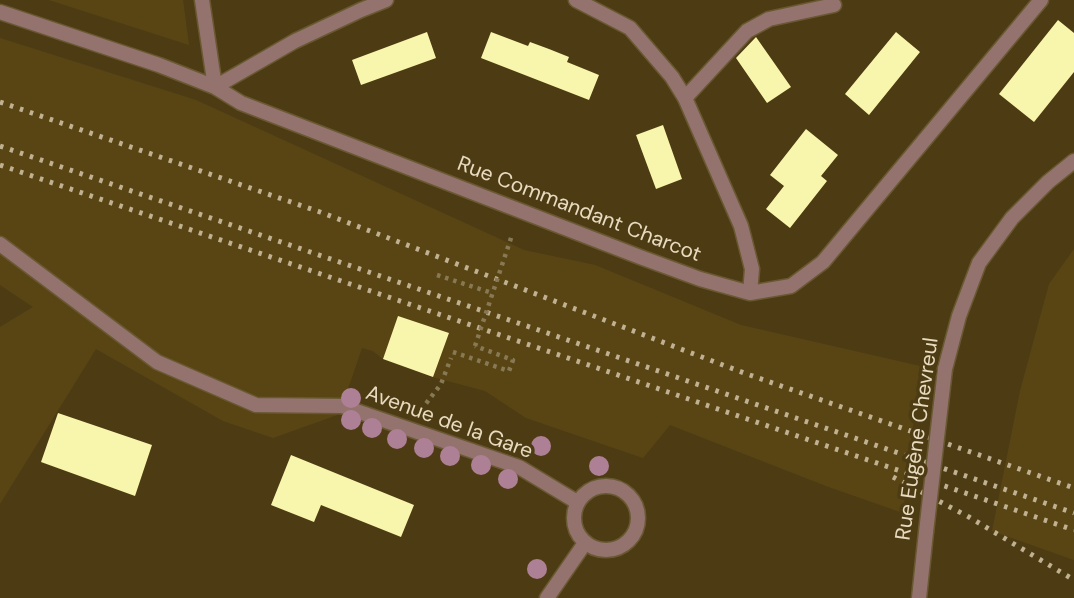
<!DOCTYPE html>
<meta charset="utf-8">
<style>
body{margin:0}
canvas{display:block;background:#4d3c13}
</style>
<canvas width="1074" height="598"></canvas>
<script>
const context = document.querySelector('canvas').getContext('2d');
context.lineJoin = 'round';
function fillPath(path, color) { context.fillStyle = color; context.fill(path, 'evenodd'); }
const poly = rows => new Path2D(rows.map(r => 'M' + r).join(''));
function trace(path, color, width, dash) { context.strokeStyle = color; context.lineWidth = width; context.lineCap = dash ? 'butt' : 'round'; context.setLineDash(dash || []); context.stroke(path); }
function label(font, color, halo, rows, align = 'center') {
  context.font = font + ' "DM Sans",sans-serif'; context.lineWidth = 7; context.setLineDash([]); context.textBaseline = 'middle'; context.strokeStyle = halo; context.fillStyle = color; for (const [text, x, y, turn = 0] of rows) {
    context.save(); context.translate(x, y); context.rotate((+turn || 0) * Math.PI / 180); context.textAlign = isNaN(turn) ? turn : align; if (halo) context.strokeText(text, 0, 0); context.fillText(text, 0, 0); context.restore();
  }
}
fillPath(poly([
 [49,0,183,0,189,45],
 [0,38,196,100,524,250,595,265,741,325,920,366,903,513,826,486,670,425,643,458,526,418,485,391,433,377,383,359,373,351,362,348,342,406,337,415,273,438,223,421,96,349,0,504,0,327,33,307,0,285],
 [1074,249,1074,560,992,531,1020,391,1049,284]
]), '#594514');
fillPath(poly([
 [1058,20,1074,33,1074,72,1034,122,999,94],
 [427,32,436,58,361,85,352,60],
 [491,32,528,46,530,42,549,49,569,57,567,62,599,75,589,100,481,58],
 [896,32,920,52,869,115,845,94],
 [756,37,791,87,767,103,736,58],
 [663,125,682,179,656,189,636,135],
 [806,129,838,155,821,176,827,181,790,228,766,209,784,186,770,175],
 [398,316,449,333,433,377,383,359],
 [58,413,152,445,135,496,41,462],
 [291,455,414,505,401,537,321,505,314,522,271,505]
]), '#f8f5ac');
const service = poly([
 [685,98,747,31,769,19,834,5],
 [0,244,157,362,256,405,342,406]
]);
const minor = poly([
 [202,0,215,87,295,41,361,10,386,0],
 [576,0,630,28,672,77,685,98,741,226,752,269,750,293],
 [0,12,159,65,215,87,241,103,640,257,700,279,750,293,791,286,823,262,1041,0],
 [342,406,519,467,577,502],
 '574 518a32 32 0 1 1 64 0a32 32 0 1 1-64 0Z',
 [547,598,585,543]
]);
const tertiary = poly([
 [945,369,959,316,979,263,1012,218,1048,182,1074,161],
 [919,598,926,532]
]);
trace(service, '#695932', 17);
trace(minor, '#695932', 17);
trace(tertiary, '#695932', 17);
trace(poly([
 [437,275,492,293],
 [453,352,509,371,513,360,475,346],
 [421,410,441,384,451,358]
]), '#887955', 4.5, [3.5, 5]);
trace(service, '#94736f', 14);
trace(minor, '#94736f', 14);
trace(tertiary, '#94736f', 14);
trace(poly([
 [0,102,320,212,744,373,1074,488],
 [0,146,1074,513],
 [0,165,1074,530],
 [893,477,969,517,1074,580]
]), '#bfb192', 5, [3.5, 7]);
const tertiaryBridge = poly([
 [926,532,945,369]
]);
trace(tertiaryBridge, '#695932', 17, []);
trace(poly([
 [475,346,512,235]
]), '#887955', 4.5, [3.5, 5]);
trace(tertiaryBridge, '#94736f', 14);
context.fillStyle = '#ae8095';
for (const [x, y] of [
 [351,398],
 [351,420],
 [372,428],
 [397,439],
 [541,446],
 [424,448],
 [450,456],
 [481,465],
 [599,466],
 [508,479],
 [537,569]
]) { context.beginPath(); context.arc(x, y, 10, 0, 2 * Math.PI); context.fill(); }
label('21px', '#e8dbc0', '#4d3c13', [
 ["Rue Commandant Charcot",579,210,21],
 ["Avenue de la Gare",449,423,20],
 ["Rue Eugène Chevreul",918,439,-82]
]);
</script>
